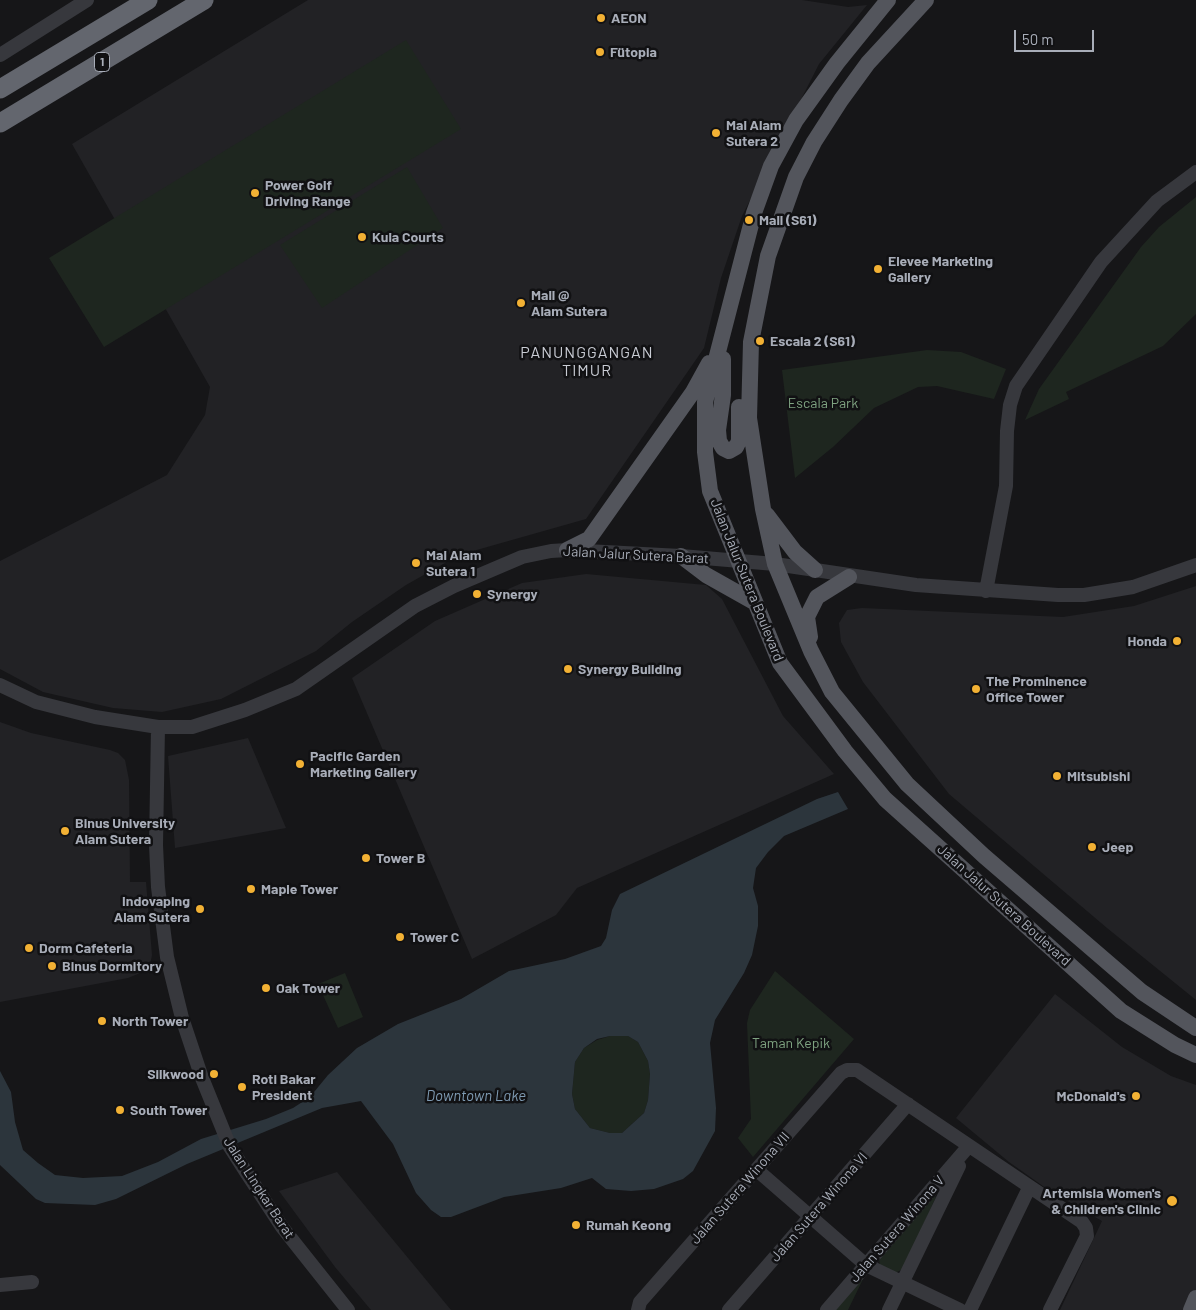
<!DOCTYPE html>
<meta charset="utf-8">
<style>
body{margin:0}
#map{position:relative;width:1196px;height:1310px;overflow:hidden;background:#161618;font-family:Barlow,sans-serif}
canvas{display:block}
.scale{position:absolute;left:1014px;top:30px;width:80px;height:22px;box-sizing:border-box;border:2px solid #a8adb8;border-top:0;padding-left:6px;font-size:15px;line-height:18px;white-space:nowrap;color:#a8adb8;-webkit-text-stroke:4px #111113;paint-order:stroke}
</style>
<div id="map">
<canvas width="1196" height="1310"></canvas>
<div class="scale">50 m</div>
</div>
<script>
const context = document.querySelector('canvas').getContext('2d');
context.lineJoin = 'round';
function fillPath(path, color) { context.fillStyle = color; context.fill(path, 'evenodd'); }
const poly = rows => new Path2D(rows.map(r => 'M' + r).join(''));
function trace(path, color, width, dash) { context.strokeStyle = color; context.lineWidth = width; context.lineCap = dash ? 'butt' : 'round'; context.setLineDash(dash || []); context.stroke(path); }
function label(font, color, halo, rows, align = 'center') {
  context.font = font + ' Barlow,sans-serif'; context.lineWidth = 5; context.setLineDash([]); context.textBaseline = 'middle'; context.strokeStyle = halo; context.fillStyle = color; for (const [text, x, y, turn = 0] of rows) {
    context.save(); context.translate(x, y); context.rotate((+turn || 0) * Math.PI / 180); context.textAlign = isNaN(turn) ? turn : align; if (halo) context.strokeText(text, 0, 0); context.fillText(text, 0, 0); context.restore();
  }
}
fillPath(poly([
 [308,0,802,0,848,7,867,5,819,64,742,216,721,278,704,348,586,519,459,555,406,585,352,622,316,651,221,699,162,712,113,708,43,692,0,669,0,561,167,475,205,415,210,387,72,144],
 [586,574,706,585,722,599,783,716,834,774,577,888,556,915,472,959,352,678,435,621,522,583],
 [1196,586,1196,1000,1107,928,949,794,863,682,841,642,839,623,847,610,862,608,1063,617,1134,606],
 [0,722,31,733,110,750,118,753,125,760,129,780,130,882,146,882,152,955,150,965,145,971,128,978,0,1002],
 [248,738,286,828,175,848,168,756],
 [1055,994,1122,1047,1171,1076,1196,1085,1196,1310,1060,1310,1102,1221,1050,1191,1009,1162,956,1118],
 [337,1172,451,1310,371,1310,335,1267,279,1191]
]), '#222225');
fillPath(poly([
 [406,40,461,129,104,347,49,258],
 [407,167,443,228,322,308,280,245],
 [1196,197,1196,314,1163,346,1066,392,1069,399,1025,420,1039,389,1141,247,1159,227],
 [927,350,961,352,1006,369,994,399,937,386,918,387,874,408,833,447,795,478,782,370],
 [775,971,854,1039,753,1157,738,1138,751,1119,747,1023,750,1010],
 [345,973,363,1017,338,1028,318,984],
 [610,1036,628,1036,638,1042,648,1061,650,1074,648,1100,644,1113,622,1133,610,1133,590,1128,575,1109,572,1094,575,1062,584,1048,597,1040],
 [934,1196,936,1197,903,1269,895,1273,880,1266,879,1258],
 [865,1275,848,1310,834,1310]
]), '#1e261f');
fillPath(poly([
 [838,792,848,809,784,836,768,852,756,868,753,888,758,906,758,926,752,955,744,973,715,1020,710,1043,716,1108,715,1131,693,1171,683,1179,654,1189,631,1191,606,1189,592,1178,561,1188,504,1197,451,1217,441,1217,431,1210,416,1193,393,1144,361,1101,322,1108,187,1164,116,1199,95,1205,45,1203,36,1199,0,1165,0,1071,11,1092,15,1122,23,1150,38,1163,55,1175,83,1178,122,1176,158,1162,201,1139,266,1119,293,1108,310,1097,328,1075,357,1048,398,1024,461,999,509,971,565,959,601,946,606,938,612,910,620,894,817,799],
 [610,1036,628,1036,638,1042,648,1061,650,1074,648,1100,644,1113,622,1133,610,1133,590,1128,575,1109,572,1094,575,1062,584,1048,597,1039]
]), '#2c353c');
trace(poly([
 [0,55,87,0],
 [986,591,1006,486,1007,431,1010,405,1016,386,1101,262,1157,201,1196,172],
 [0,685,36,702,95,717,158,727,192,727,245,710,296,689,415,606,454,586,522,557,551,551,567,550,681,556,775,564,916,585,1058,595,1084,595,1133,587,1196,565],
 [158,727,156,845,158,887,167,957,182,1018,202,1078,230,1147,246,1172,282,1227,348,1310],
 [757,1170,866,1265,960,1310],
 [0,1285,32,1282],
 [638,1310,640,1302,841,1073,847,1070,857,1070,1082,1222,1086,1228,1087,1236,1050,1310],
 [729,1310,908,1104],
 [827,1310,968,1147],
 [889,1310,959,1166],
 [970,1310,1029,1188]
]), '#37383d', 14);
trace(poly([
 [888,0,837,63,796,120,771,166,754,213,705,402,705,452,710,491,780,663,845,751,885,799,1121,1011,1175,1045,1196,1055],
 [926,0,868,63,841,100,814,142,796,177,768,256,751,342,749,418,763,509,775,564,811,651,832,692,907,784,984,856,1142,992,1196,1028],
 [723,359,723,395,718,430,719,441,723,448,729,451,736,447,739,441,739,407],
 [767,515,795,552,815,570],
 [567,550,589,539,693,392,709,363],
 [681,556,706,575,754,602],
 [810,637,807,617,817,597,849,577],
 [1191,1310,1196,1298]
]), '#53555c', 16);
trace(poly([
 [0,89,148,0],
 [0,123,204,0]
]), '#63666e', 19);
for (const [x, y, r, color] of [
 [601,18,5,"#f2b134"],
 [600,52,5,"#f2b134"],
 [716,133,5,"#f2b134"],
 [255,193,5,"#f2b134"],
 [749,220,5,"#f2b134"],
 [362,237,5,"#f2b134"],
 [878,269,5,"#f2b134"],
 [521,303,5,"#f2b134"],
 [760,341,5,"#f2b134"],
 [416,563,5,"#f2b134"],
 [477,594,5,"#f2b134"],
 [1177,641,5,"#f2b134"],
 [568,669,5,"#f2b134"],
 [976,689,5,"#f2b134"],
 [300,764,5,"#f2b134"],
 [1057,776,5,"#f2b134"],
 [65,831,5,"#f2b134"],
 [1092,847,5,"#f2b134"],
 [366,858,5,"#f2b134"],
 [251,889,5,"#f2b134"],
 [200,909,5,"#f2b134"],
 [400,937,5,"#f2b134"],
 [29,948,5,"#f2b134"],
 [52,966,5,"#f2b134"],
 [266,988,5,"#f2b134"],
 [102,1021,5,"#f2b134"],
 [214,1074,5,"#f2b134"],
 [242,1087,5,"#f2b134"],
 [1136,1096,5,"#f2b134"],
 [120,1110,5,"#f2b134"],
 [1172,1201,6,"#f2b134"],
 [576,1225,5,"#f2b134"]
]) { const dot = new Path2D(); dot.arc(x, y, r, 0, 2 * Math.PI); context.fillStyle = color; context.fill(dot); trace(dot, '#111113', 2); }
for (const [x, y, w] of [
 [102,62,15]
]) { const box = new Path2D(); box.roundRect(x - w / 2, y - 9.5, w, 19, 4); context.fillStyle = '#111113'; context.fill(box); trace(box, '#a8adb8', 1); }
label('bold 12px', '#a8adb8', null, [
 ["1",102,62]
]);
label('bold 14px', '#a8adb8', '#111113', [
 ["AEON",611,18],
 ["Fütopia",610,52],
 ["Mal Alam",726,125],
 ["Sutera 2",726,141],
 ["Power Golf",265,185],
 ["Driving Range",265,201],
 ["Mall (S61)",759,220],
 ["Kula Courts",372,237],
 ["Elevee Marketing",888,261],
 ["Gallery",888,277],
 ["Mall @",531,295],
 ["Alam Sutera",531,311],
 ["Escala 2 (S61)",770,341],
 ["Mal Alam",426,555],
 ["Sutera 1",426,571],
 ["Synergy",487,594],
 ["Honda",1167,641,"right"],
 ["Synergy Building",578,669],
 ["The Prominence",986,681],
 ["Office Tower",986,697],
 ["Pacific Garden",310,756],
 ["Marketing Gallery",310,772],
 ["Mitsubishi",1067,776],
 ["Binus University",75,823],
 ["Alam Sutera",75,839],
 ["Jeep",1102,847],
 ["Tower B",376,858],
 ["Maple Tower",261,889],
 ["Indovaping",190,901,"right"],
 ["Alam Sutera",190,917,"right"],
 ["Tower C",410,937],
 ["Dorm Cafeteria",39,948],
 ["Binus Dormitory",62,966],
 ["Oak Tower",276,988],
 ["North Tower",112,1021],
 ["Silkwood",204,1074,"right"],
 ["Roti Bakar",252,1079],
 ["President",252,1095],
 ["McDonald's",1126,1096,"right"],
 ["South Tower",130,1110],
 ["Artemisia Women's",1161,1193,"right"],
 ["& Children's Clinic",1161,1209,"right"],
 ["Rumah Keong",586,1225]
], 'left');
label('14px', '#7fa381', '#111113', [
 ["Escala Park",823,403],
 ["Taman Kepik",791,1043]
]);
label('14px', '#a8adb8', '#111113', [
 ["Jalan Jalur Sutera Barat",636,555,3],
 ["Jalan Jalur Sutera Boulevard",747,580,68],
 ["Jalan Jalur Sutera Boulevard",1004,905,42],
 ["Jalan Lingkar Barat",259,1188,57],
 ["Jalan Sutera Winona VII",740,1188,-49],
 ["Jalan Sutera Winona VI",819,1207,-49],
 ["Jalan Sutera Winona V",897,1229,-49]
]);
label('italic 15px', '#7f9bb3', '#111113', [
 ["Downtown Lake",476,1096]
]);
context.letterSpacing = '1px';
label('16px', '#c9ccd4', '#111113', [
 ["PANUNGGANGAN",587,353],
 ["TIMUR",587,371]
]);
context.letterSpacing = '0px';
</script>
